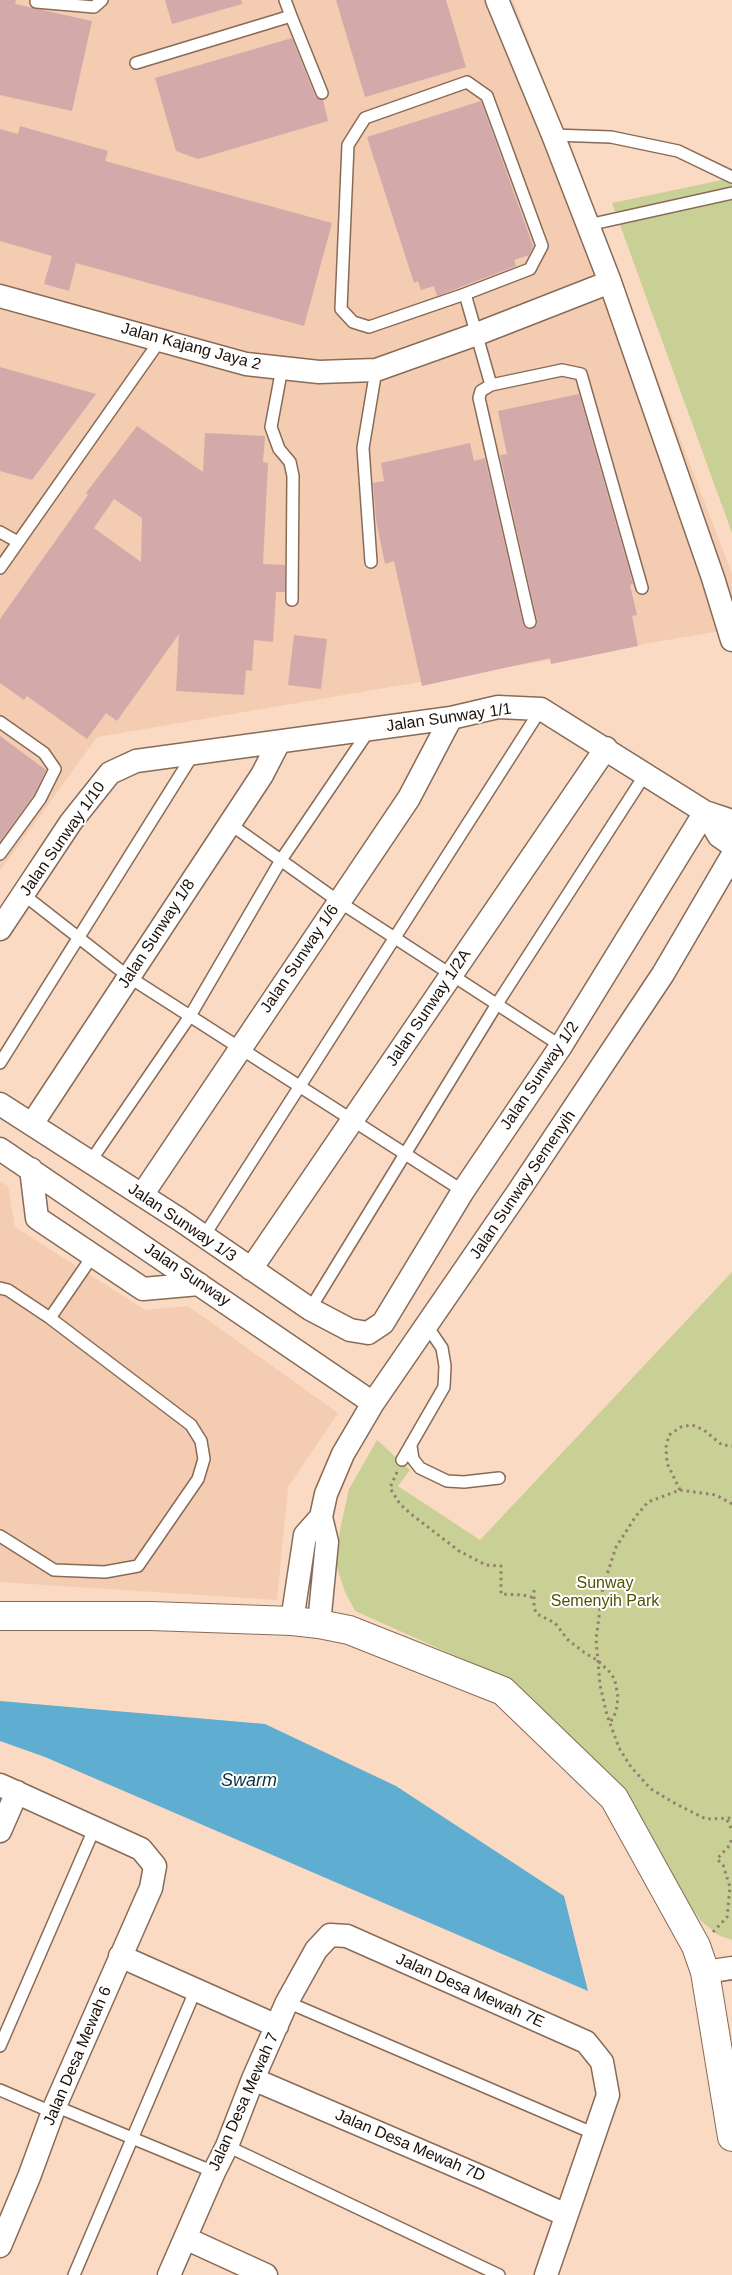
<!DOCTYPE html>
<style>
body{margin:0}
canvas{display:block;background:#fadac3}
</style>
<canvas width="732" height="2275"></canvas>
<script>
const context = document.querySelector('canvas').getContext('2d');
context.lineJoin = 'round';
function fillPath(path, color) { context.fillStyle = color; context.fill(path, 'evenodd'); }
const poly = rows => new Path2D(rows.map(r => 'M' + r).join(''));
function trace(path, color, width, dash) { context.strokeStyle = color; context.lineWidth = width; context.lineCap = dash ? 'butt' : 'round'; context.setLineDash(dash || []); context.stroke(path); }
function label(font, color, halo, rows, align = 'center') {
  context.font = font + ' Arial,sans-serif'; context.lineWidth = 4; context.setLineDash([]); context.textBaseline = 'middle'; context.strokeStyle = halo; context.fillStyle = color; for (const [text, x, y, turn = 0] of rows) {
    context.save(); context.translate(x, y); context.rotate((+turn || 0) * Math.PI / 180); context.textAlign = isNaN(turn) ? turn : align; if (halo) context.strokeText(text, 0, 0); context.fillText(text, 0, 0); context.restore();
  }
}
fillPath(poly([
 [0,0,513,0,732,574,732,629,97,737,0,871],
 [0,1181,8,1186,15,1227,145,1310,188,1306,338,1413,288,1487,277,1600,0,1582]
]), '#f3ccb1');
fillPath(poly([
 [732,178,732,533,612,203],
 [732,1272,732,1940,718,1935,701,1921,683,1896,628,1794,512,1681,355,1611,345,1592,336,1564,340,1530,349,1489,377,1440,410,1470,398,1486,480,1540]
]), '#c9d095');
fillPath(poly([
 [0,1701,265,1724,396,1786,564,1896,588,1991,45,1757,0,1741]
]), '#5fadd0');
fillPath(poly([
 [0,0,16,0,15,4,92,21,72,111,0,95],
 [165,0,241,0,242,4,172,24],
 [336,0,446,0,466,67,365,97],
 [292,38,315,96,323,100,328,121,198,159,176,151,155,78],
 [481,101,533,246,529,255,514,260,516,266,437,296,434,286,421,290,418,281,414,283,367,137],
 [20,126,108,151,105,161,332,223,304,326,76,263,69,291,44,284,52,256,0,241,0,129,18,134],
 [0,367,96,394,32,480,0,471],
 [579,394,633,584,630,585,637,615,632,616,638,646,551,664,550,658,422,686,394,561,385,564,376,520,373,483,384,481,381,463,470,443,474,461,485,458,523,624,527,629,532,629,537,625,537,620,500,455,507,454,498,411],
 [137,426,203,472,205,433,265,436,263,462,268,463,263,564,285,565,285,592,276,592,273,642,254,640,252,671,246,670,244,695,176,691,179,634,117,721,106,713,87,739,27,696,24,700,0,683,0,619,88,495,86,493],
 [114,499,142,518,141,562,94,528],
 [294,635,327,639,321,689,288,685],
 [0,736,46,770,34,795,0,841]
]), '#d3aaa9');
const lane = poly([
 [36,2,94,7,102,0],
 [291,16,322,93],
 [136,63,291,16,285,0],
 [553,135,611,137,678,151,732,177],
 [588,225,732,193],
 [465,294,530,269,542,246,487,96,467,82,365,118,348,145,341,309,353,322,369,327,465,294,491,385,562,370,581,374,642,588],
 [282,368,271,427,279,449,290,462,293,476,292,600],
 [491,385,481,391,479,398,530,622],
 [0,532,18,542],
 [371,562,363,448,376,370],
 [0,568,161,339],
 [0,722,44,753,55,769,40,799,0,854],
 [230,824,338,901,561,1046],
 [24,895,129,977,463,1191],
 [0,1063,194,753],
 [90,1162,190,1016,281,860,370,729],
 [204,1236,541,709],
 [0,1288,8,1290,50,1318,191,1425,201,1441,204,1459,198,1479,138,1566,105,1572,54,1570,0,1536],
 [310,1309,497,1004,646,773],
 [50,1318,94,1254],
 [411,1446,413,1459,420,1468,447,1481,464,1482,499,1478],
 [402,1460,444,1387,445,1366,442,1348,427,1326],
 [287,2002,595,2134],
 [0,2046,95,1827],
 [0,2090,54,2113],
 [55,2106,214,2172],
 [227,2146,499,2275],
 [74,2275,196,1989]
]);
const street = poly([
 [497,0,553,135,610,282,713,578,732,640],
 [0,296,246,364,319,372,376,370,477,334,610,282],
 [705,812,719,836,732,845],
 [0,929,71,822,110,773,136,761,451,718,498,707,541,709,705,812,732,821],
 [0,1104,179,1219,310,1309,350,1330,368,1333,383,1323,463,1191,561,1046,705,812],
 [32,1124,262,775,279,742],
 [0,1149,373,1403],
 [31,1169,37,1218,143,1289,199,1284],
 [142,1195,409,798,451,718],
 [251,1269,606,748],
 [292,1621,305,1535,321,1517],
 [319,1624,327,1542,321,1517,326,1494,343,1454,373,1403,518,1192,663,974,732,856],
 [0,1785,141,1849,155,1866,151,1888,55,2106,29,2177,0,2246],
 [0,1831,17,1792],
 [120,1956,277,2026],
 [705,1972,732,1968],
 [253,2079,484,2178,566,2215],
 [185,2238,266,2275],
 [169,2275,214,2172,227,2146,253,2079,287,2002,316,1950,330,1935,347,1936,586,2042,602,2062,608,2095,546,2275]
]);
const secondary = poly([
 [0,1616,151,1616,292,1621,319,1624,349,1630,503,1691,614,1798,696,1946,705,1972,732,2137]
]);
trace(lane, '#886b57', 14);
trace(street, '#886b57', 25);
trace(secondary, '#886b57', 30);
trace(poly([
 [397,1472,390,1488,400,1504,411,1514,459,1551,486,1565,501,1566,501,1594,523,1595,535,1598],
 [680,1490,667,1463,666,1447,669,1435,681,1427,692,1425,704,1430,722,1445,732,1446],
 [732,1504,716,1495,680,1490,648,1502,636,1516,616,1547,603,1587,596,1639,600,1685,607,1715,619,1748,631,1767,651,1789,676,1804,706,1819,732,1818],
 [534,1590,534,1608,537,1614,555,1623,568,1640,585,1653,597,1660,611,1673,615,1681,618,1697,616,1712,610,1723],
 [727,1820,732,1830],
 [713,1932,727,1917,730,1887,723,1865,717,1859,730,1845,732,1837]
]), '#957e6e', 3, [2.5, 4]);
trace(lane, '#fff', 11);
trace(street, '#fff', 22);
trace(secondary, '#fff', 28);
label('16px', '#1b1008', '#fff', [
 ["Jalan Kajang Jaya 2",191,347,15],
 ["Jalan Sunway 1/1",449,718,-8],
 ["Jalan Sunway 1/10",63,839,-55],
 ["Jalan Sunway 1/8",157,934,-57],
 ["Jalan Sunway 1/6",300,959,-56],
 ["Jalan Sunway 1/2A",429,1008,-56],
 ["Jalan Sunway 1/2",540,1076,-56],
 ["Jalan Sunway Semenyih",523,1185,-56],
 ["Jalan Sunway 1/3",182,1223,34],
 ["Jalan Sunway",187,1275,34],
 ["Jalan Desa Mewah 7E",470,1991,24],
 ["Jalan Desa Mewah 6",78,2056,-67],
 ["Jalan Desa Mewah 7",244,2102,-66],
 ["Jalan Desa Mewah 7D",410,2146,23]
]);
label('16px', '#4f5400', '#fff', [
 ["Sunway",605,1584],
 ["Semenyih Park",605,1602]
]);
label('italic 18px', '#0c3140', '#fff', [
 ["Swarm",249,1781]
]);
</script>
